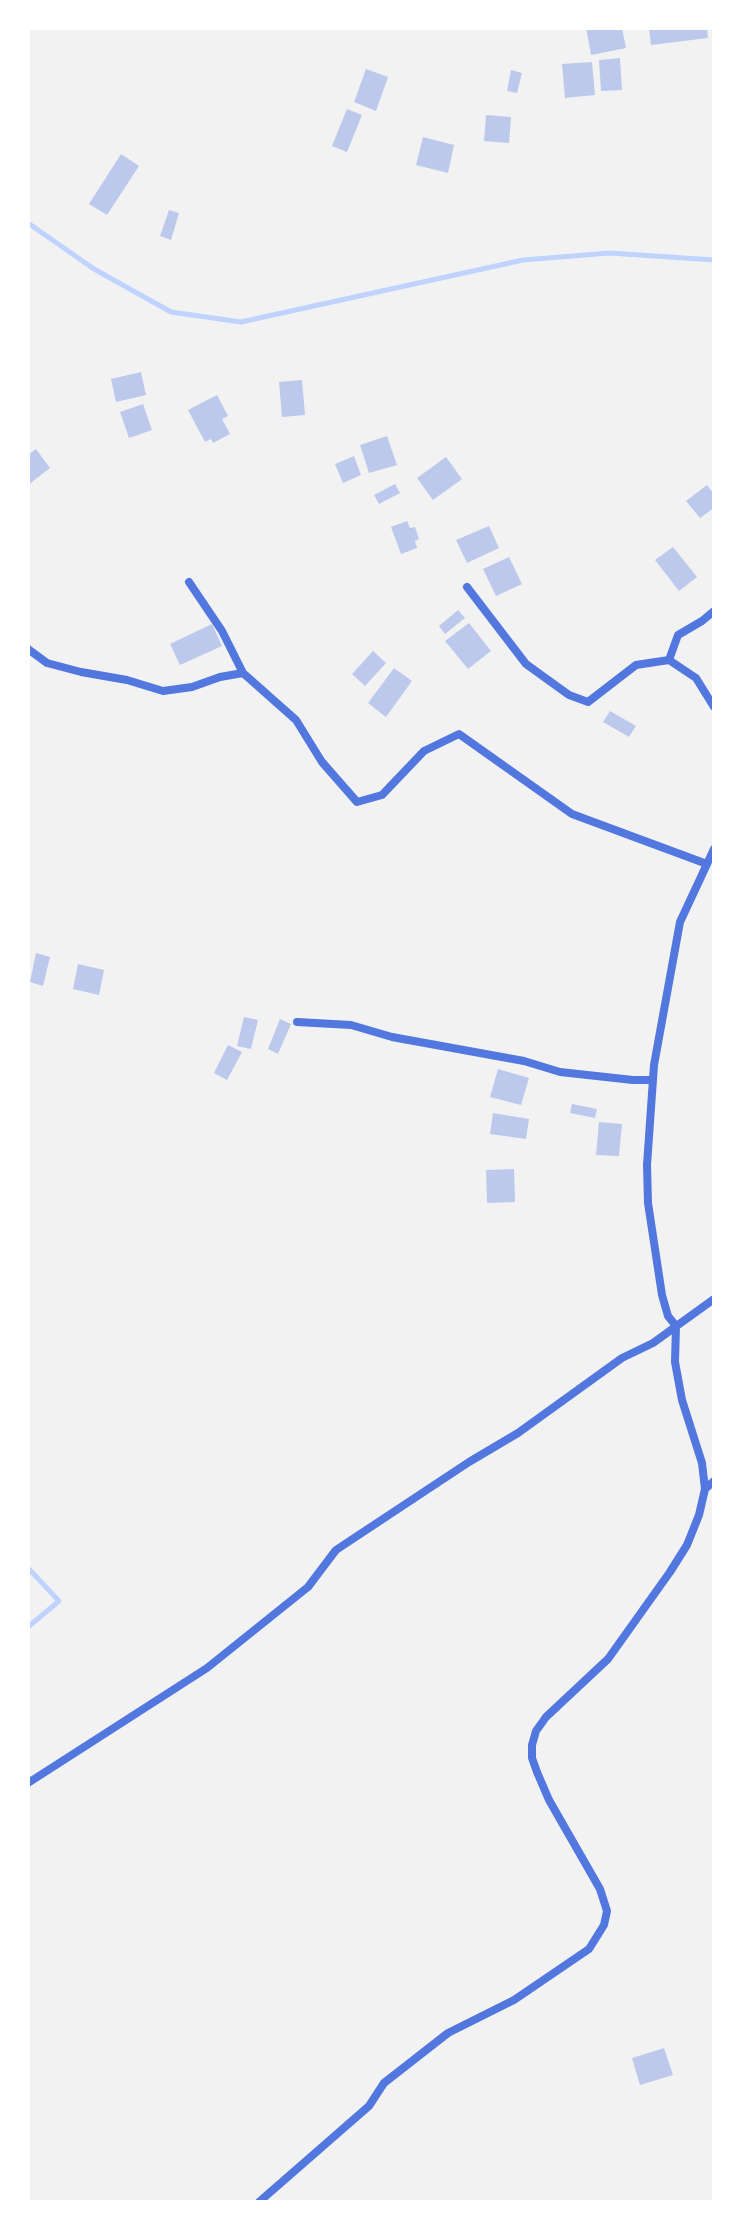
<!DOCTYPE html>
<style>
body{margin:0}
#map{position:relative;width:742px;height:2230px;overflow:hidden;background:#f2f2f2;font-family:"IBM Plex Sans",sans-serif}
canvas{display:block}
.frame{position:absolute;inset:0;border:30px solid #fff;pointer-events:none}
</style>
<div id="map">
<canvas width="742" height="2230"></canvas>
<div class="frame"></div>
</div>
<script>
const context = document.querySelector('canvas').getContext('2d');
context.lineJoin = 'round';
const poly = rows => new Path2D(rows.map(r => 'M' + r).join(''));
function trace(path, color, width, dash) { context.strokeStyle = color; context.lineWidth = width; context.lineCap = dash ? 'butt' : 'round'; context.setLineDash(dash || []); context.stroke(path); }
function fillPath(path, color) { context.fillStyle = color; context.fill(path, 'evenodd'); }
trace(poly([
 [28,223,94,269,171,312,241,322,523,260,610,253,714,260],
 [28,1568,59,1601,28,1627]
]), '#bfd3fe', 5);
fillPath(poly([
 [586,28,622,28,626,48,591,55],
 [649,28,707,28,708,38,651,45],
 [620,58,622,90,601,91,599,60],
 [592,62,595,95,565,98,562,64],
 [366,69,388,77,376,111,354,102],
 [511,70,522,73,517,93,507,91],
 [347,109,362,115,347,152,332,146],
 [486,115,511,117,509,143,484,141],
 [423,137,454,145,448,173,416,165],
 [121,154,139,166,107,215,89,204],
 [169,210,179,213,171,240,160,236],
 [141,372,146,395,116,402,111,379],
 [302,380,305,415,282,417,279,382],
 [217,395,228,416,222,419,230,434,213,443,211,439,205,442,188,410],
 [143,404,152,430,129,438,120,412],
 [387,436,397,465,369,473,360,445],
 [36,449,50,468,28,485,28,455],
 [354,456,361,475,343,483,335,464],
 [446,457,462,479,433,500,417,478],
 [395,484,400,493,379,504,374,495],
 [707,485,714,494,714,508,700,518,686,501],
 [407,521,410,528,415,527,419,539,415,541,417,548,401,554,391,527],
 [489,526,499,548,467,563,456,540],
 [673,547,697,577,679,591,655,560],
 [509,557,522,584,496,596,483,569],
 [458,610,465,618,445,634,439,626],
 [469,623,491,651,468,669,445,641],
 [212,624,222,646,180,665,170,644],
 [373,651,386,663,365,686,352,674],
 [394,668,412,681,386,717,368,703],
 [610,711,636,726,629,737,603,722],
 [36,953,50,957,43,986,30,982],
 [78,964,104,970,99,995,73,989],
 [244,1017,258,1020,251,1049,237,1046],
 [280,1019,291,1024,278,1054,268,1049],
 [228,1045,242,1052,227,1080,214,1073],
 [498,1069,529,1078,521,1105,490,1097],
 [572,1104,597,1109,595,1118,570,1113],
 [493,1113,529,1119,526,1139,490,1134],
 [599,1122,622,1124,619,1156,596,1155],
 [514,1169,515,1202,487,1203,486,1170],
 [664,2048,673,2075,640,2085,632,2058]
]), '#bdc9ec');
trace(poly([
 [189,582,222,631,243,673,296,720,322,762,357,802,382,795,424,751,459,734,572,814,707,864],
 [467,587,526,664,569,695,588,702,636,665,669,660,696,678,714,707],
 [28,649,47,663,81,672,127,680,163,691,192,687,220,677,243,673],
 [669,660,678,635,702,621,714,611],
 [297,1022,351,1025,392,1037,524,1061,560,1072,633,1080,653,1080],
 [705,1489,714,1481],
 [28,1783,207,1668,308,1587,336,1550,469,1462,518,1433,622,1358,653,1343,714,1299],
 [259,2202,369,2106,384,2083,448,2033,514,2000,589,1949,604,1925,607,1911,600,1889,549,1800,537,1772,532,1758,532,1745,536,1731,546,1717,608,1659,670,1572,687,1545,699,1515,705,1489,702,1463,682,1400,675,1362,676,1326,668,1316,662,1295,648,1203,647,1165,654,1065,680,922,714,849]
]), '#5277de', 8);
</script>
